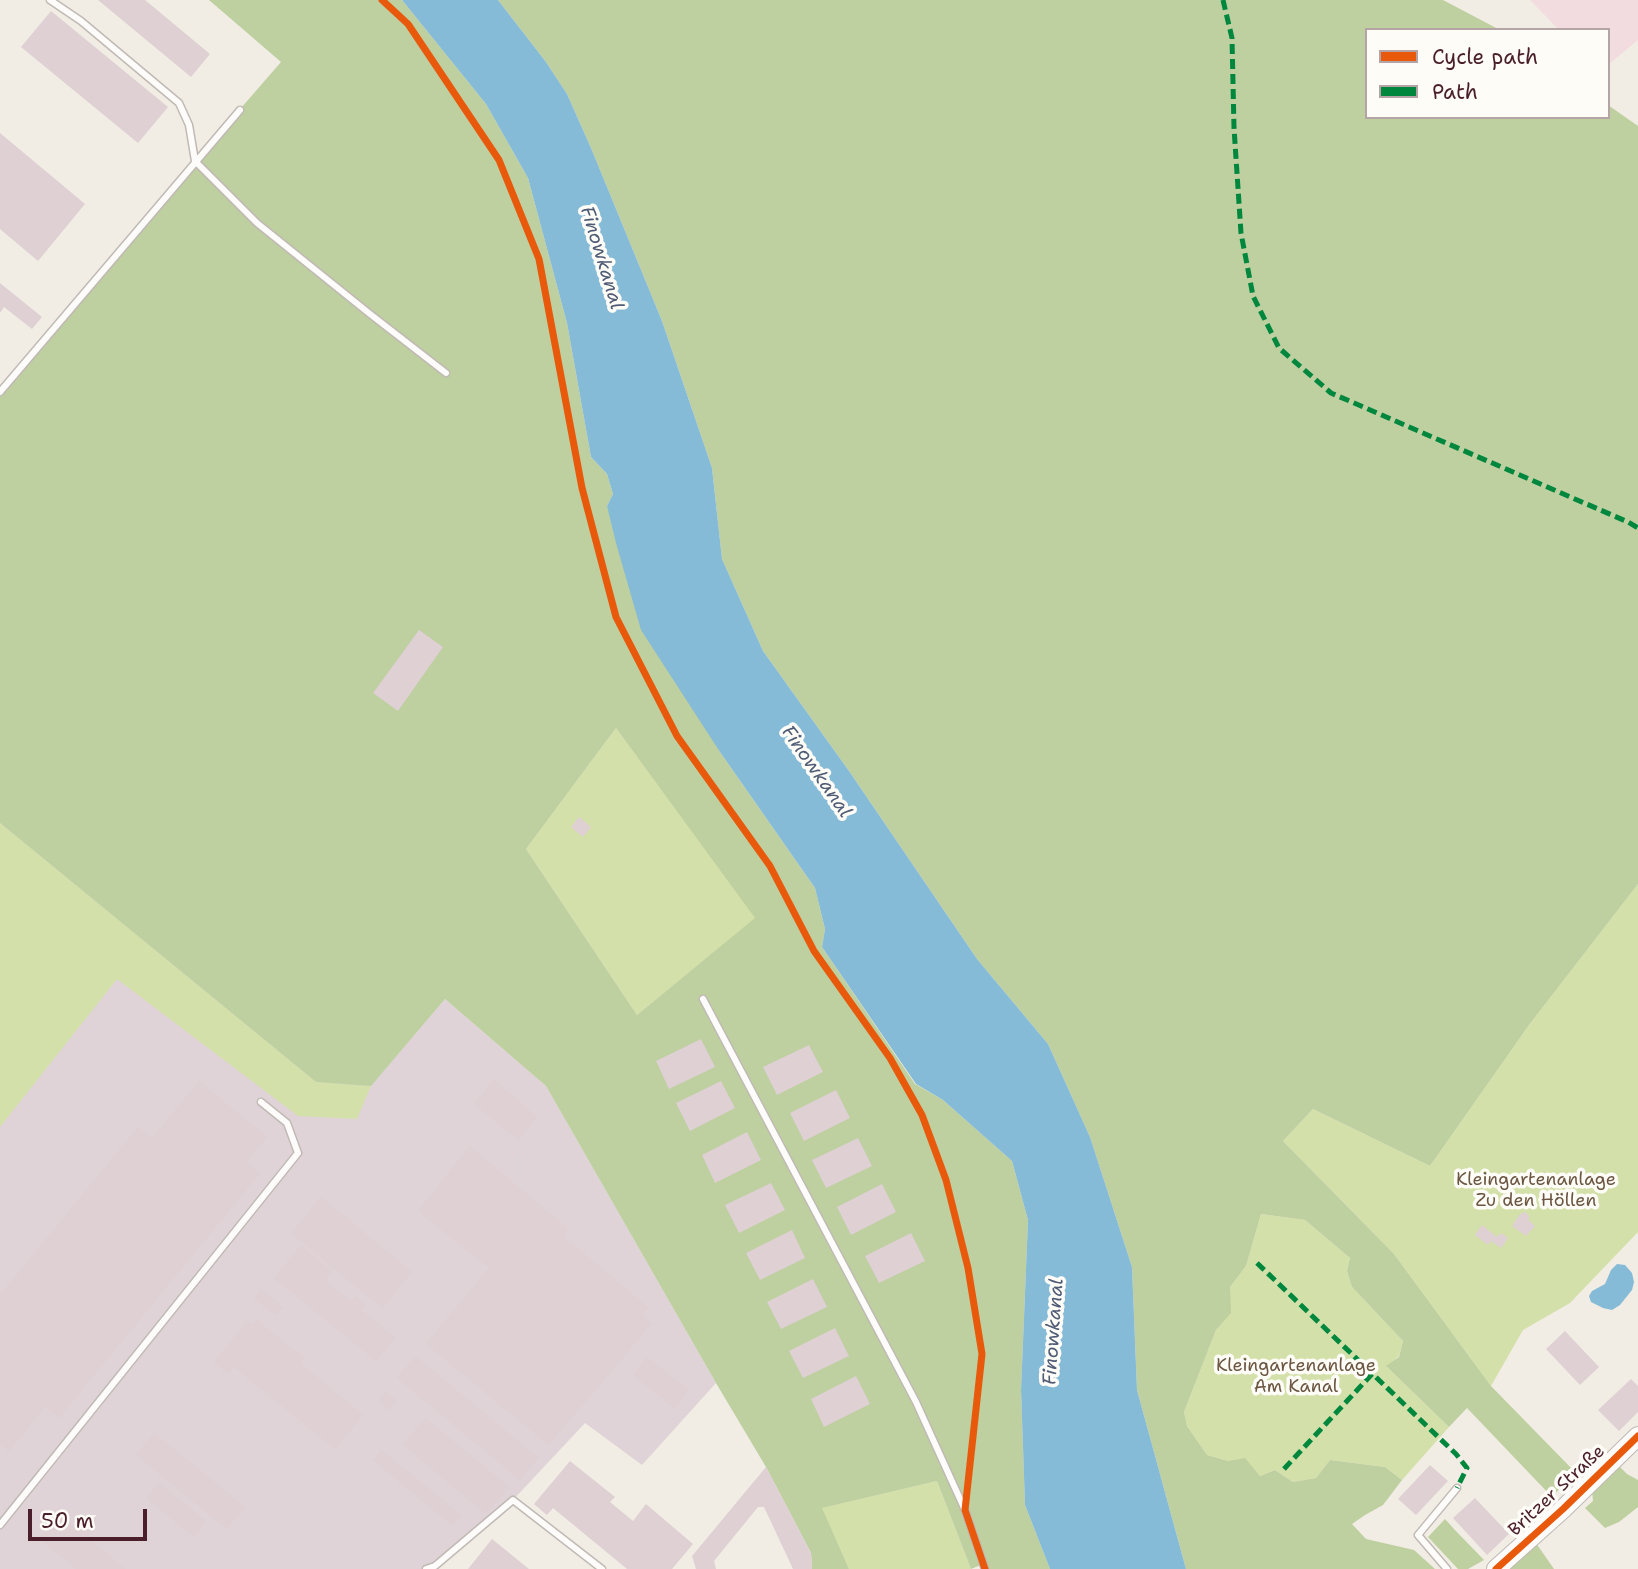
<!DOCTYPE html>
<meta charset="utf-8">
<style>
body{margin:0}
#map{position:relative;width:1638px;height:1569px;overflow:hidden;background:#f1ede4;font-family:"Shantell Sans",sans-serif}
canvas{display:block}
.legend{position:absolute;left:1365px;top:28px;width:245px;height:91px;box-sizing:border-box;background:#fdfcf7;border:2px solid #b5a4a5;margin:0;padding:9px 12px;list-style:none;font-size:21px;color:#4a1f2b}
.legend li{display:flex;align-items:center;gap:14px;height:35px}
.legend b{width:35px;border:2px solid #b5a4a5}
.scale{position:absolute;left:28px;top:1509px;width:119px;height:32px;box-sizing:border-box;border:4px solid #4a1f2b;border-top:0;padding-left:9px;font-size:21px;line-height:24px;white-space:nowrap;color:#4a1f2b;-webkit-text-stroke:5px #fdfcf7;paint-order:stroke}
</style>
<div id="map">
<canvas width="1638" height="1569"></canvas>
<ul class="legend">
<li><b style="height:9px;background:#e8590c"></b>Cycle path</li>
<li><b style="height:9px;background:#00873e"></b>Path</li>
</ul>
<div class="scale">50 m</div>
</div>
<script>
const context = document.querySelector('canvas').getContext('2d');
context.lineJoin = 'round';
function fillPath(path, color) { context.fillStyle = color; context.fill(path, 'evenodd'); }
const poly = rows => new Path2D(rows.map(r => 'M' + r).join(''));
function trace(path, color, width, dash) { context.strokeStyle = color; context.lineWidth = width; context.lineCap = dash ? 'butt' : 'round'; context.setLineDash(dash || []); context.stroke(path); }
function label(font, color, halo, rows, align = 'center') {
  context.font = font + ' "Shantell Sans",sans-serif'; context.lineWidth = 7; context.setLineDash([]); context.textBaseline = 'middle'; context.strokeStyle = halo; context.fillStyle = color; for (const [text, x, y, turn = 0] of rows) {
    context.save(); context.translate(x, y); context.rotate((+turn || 0) * Math.PI / 180); context.textAlign = isNaN(turn) ? turn : align; if (halo) context.strokeText(text, 0, 0); context.fillText(text, 0, 0); context.restore();
  }
}
fillPath(poly([
 [1530,0,1638,0,1638,40,1608,65,1608,30,1559,30]
]), '#f3dce0');
fillPath(poly([
 [0,823,316,1082,371,1085,445,999,546,1086,716,1383,642,1465,585,1423,513,1500,426,1569,0,1569]
]), '#dfd3d7');
fillPath(poly([
 [616,728,756,918,637,1015,526,849],
 [0,823,316,1082,371,1086,357,1119,298,1116,117,979,0,1127],
 [1638,884,1638,1232,1570,1303,1523,1330,1491,1386,1394,1254,1283,1141,1313,1109,1430,1166,1529,1025],
 [1261,1214,1305,1220,1350,1258,1347,1271,1352,1287,1403,1341,1399,1356,1387,1367,1449,1427,1402,1480,1385,1467,1330,1460,1316,1478,1293,1482,1275,1470,1260,1476,1245,1459,1228,1461,1207,1455,1187,1426,1184,1412,1216,1330,1230,1313,1230,1287,1246,1266],
 [937,1481,971,1569,849,1569,821,1508]
]), '#d4e0a9');
fillPath(poly([
 [209,0,402,0,486,104,528,178,567,323,591,457,607,474,613,494,607,506,720,752,815,888,825,929,822,947,915,1084,943,1100,1012,1161,1028,1220,1021,1390,1025,1505,1050,1569,985,1569,983,1564,971,1569,937,1481,822,1508,849,1569,812,1569,811,1553,766,1467,716,1383,546,1086,445,999,371,1086,316,1082,0,823,0,395,195,161,281,62],
 [616,728,755,918,637,1015,526,849],
 [498,0,1443,0,1500,30,1367,30,1367,117,1608,117,1608,105,1638,126,1638,884,1529,1025,1430,1166,1313,1109,1283,1141,1394,1254,1491,1386,1575,1472,1552,1497,1467,1408,1449,1427,1386,1366,1399,1357,1403,1341,1352,1287,1347,1271,1350,1258,1305,1220,1261,1214,1246,1266,1230,1287,1231,1313,1216,1330,1184,1412,1187,1426,1207,1455,1228,1461,1245,1458,1260,1476,1275,1470,1293,1482,1316,1478,1330,1460,1385,1467,1402,1480,1383,1505,1365,1515,1352,1524,1366,1539,1414,1550,1435,1569,1186,1569,1137,1390,1132,1267,1090,1137,1048,1044,977,959,849,771,763,651,722,559,712,468,662,321,591,148,567,94,546,62],
 [1619,1466,1627,1474,1638,1480,1638,1507,1619,1522,1605,1528,1585,1508,1593,1501,1592,1490],
 [1445,1519,1454,1529,1484,1560,1468,1569,1458,1569,1428,1537],
 [1536,1543,1554,1569,1509,1569]
]), '#becfa0');
fillPath(poly([
 [402,0,498,0,546,62,567,94,591,148,662,321,712,468,722,559,763,651,849,771,977,959,1048,1044,1090,1137,1132,1267,1137,1390,1186,1569,1050,1569,1025,1505,1021,1390,1028,1220,1012,1161,943,1100,916,1084,822,947,825,929,815,888,720,752,641,630,616,543,607,506,613,494,607,474,591,457,567,323,528,178,486,104],
 [1617,1264,1625,1265,1632,1273,1634,1282,1632,1290,1620,1305,1612,1310,1603,1308,1591,1302,1589,1296,1592,1291,1605,1284,1611,1270]
]), '#85bbd7');
fillPath(poly([
 [98,0,145,0,210,54,191,77],
 [51,11,168,107,138,143,21,47],
 [0,133,85,204,38,261,0,229],
 [0,283,42,317,32,329,4,307,0,313],
 [419,630,443,647,398,711,373,693],
 [579,817,591,827,583,837,571,827],
 [701,1039,715,1067,669,1089,656,1061],
 [809,1045,823,1072,777,1095,763,1067],
 [494,1080,537,1117,518,1140,474,1104],
 [199,1081,267,1137,246,1162,260,1173,59,1418,45,1407,9,1451,0,1444,0,1295,138,1127,152,1138],
 [721,1081,735,1108,690,1131,676,1103],
 [836,1090,850,1118,804,1141,790,1113],
 [747,1132,761,1160,715,1183,702,1155],
 [858,1138,872,1166,826,1188,812,1160],
 [470,1146,568,1229,563,1236,648,1307,642,1315,652,1323,549,1445,426,1344,489,1268,418,1211],
 [771,1183,785,1210,739,1233,725,1205],
 [882,1184,896,1212,851,1235,837,1207],
 [321,1197,412,1272,382,1308,291,1233],
 [1525,1212,1530,1217,1528,1219,1535,1226,1526,1236,1512,1226,1520,1214],
 [1482,1225,1497,1237,1501,1233,1508,1238,1501,1248,1491,1241,1488,1245,1475,1235],
 [792,1230,805,1258,760,1280,746,1253],
 [911,1233,925,1261,879,1283,865,1256],
 [301,1245,332,1271,325,1280,350,1301,355,1296,366,1305,361,1310,396,1338,376,1361,274,1278],
 [813,1279,827,1307,781,1329,767,1302],
 [261,1289,283,1307,276,1316,254,1298],
 [257,1320,304,1358,300,1363,363,1415,335,1449,234,1367,228,1374,214,1362,248,1321,253,1325],
 [835,1328,849,1356,803,1378,789,1351],
 [1565,1331,1599,1367,1580,1385,1546,1349],
 [415,1356,539,1458,520,1480,397,1378],
 [647,1357,689,1390,674,1408,633,1375],
 [856,1376,870,1404,824,1427,811,1399],
 [1631,1379,1638,1386,1638,1412,1619,1431,1598,1410],
 [385,1392,397,1401,389,1410,378,1401],
 [425,1418,509,1487,486,1514,403,1445],
 [154,1433,245,1507,227,1529,136,1455],
 [381,1450,461,1515,453,1526,373,1460],
 [570,1461,615,1497,610,1502,633,1521,646,1504,693,1544,672,1569,627,1569,553,1508,547,1515,534,1504],
 [1430,1465,1448,1481,1416,1515,1398,1499],
 [766,1467,811,1553,812,1569,793,1569,764,1507,758,1507,714,1561,716,1569,696,1569,692,1556],
 [159,1483,206,1521,194,1537,146,1498],
 [1475,1498,1509,1534,1487,1555,1453,1518],
 [58,1514,77,1530,87,1521,93,1525,88,1538,125,1569,76,1569,39,1538],
 [492,1539,529,1569,468,1569]
]), '#ded0d3');
const lane = poly([
 [50,0,81,21,179,103,189,125,195,161,257,223,370,314,446,373],
 [0,392,240,110],
 [703,999,916,1402,965,1510,985,1569],
 [0,1525,298,1153,287,1123,261,1102],
 [426,1569,435,1566,513,1500,602,1569],
 [1447,1569,1418,1535,1457,1488]
]);
const secondary = poly([
 [1496,1569,1563,1509,1638,1436]
]);
trace(lane, '#c0b9b4', 9);
trace(secondary, '#c0b9b4', 20);
trace(poly([
 [518,1157,521,1189]
]), '#d9d6d5', 2.5, [2, 5]);
trace(lane, '#fdfcfb', 6);
trace(secondary, '#fdfcfb', 18);
trace(poly([
 [1223,0,1232,38,1234,128,1241,233,1253,296,1279,348,1331,393,1628,522,1638,528],
 [1257,1263,1456,1454,1467,1468,1457,1488],
 [1284,1469,1372,1374]
]), '#00873e', 5, [10, 5]);
trace(poly([
 [382,0,408,24,499,160,539,259,582,488,616,617,677,736,770,866,814,951,890,1058,922,1115,946,1180,968,1268,982,1354,965,1510,985,1569],
 [1496,1569,1563,1509,1638,1436]
]), '#e8590c', 7);
label('18px', '#6c5642', '#fdfcf7', [
 ["Kleingartenanlage",1536,1180],
 ["Zu den Höllen",1536,1201],
 ["Kleingartenanlage",1296,1366],
 ["Am Kanal",1296,1387]
]);
label('18px', '#4a1f2b', '#fdfcf7', [
 ["Britzer Straße",1557,1491,-43]
]);
label('italic 19px', '#505c76', '#fdfcf7', [
 ["Finowkanal",601,258,73],
 ["Finowkanal",816,772,55],
 ["Finowkanal",1054,1332,-86]
]);
</script>
